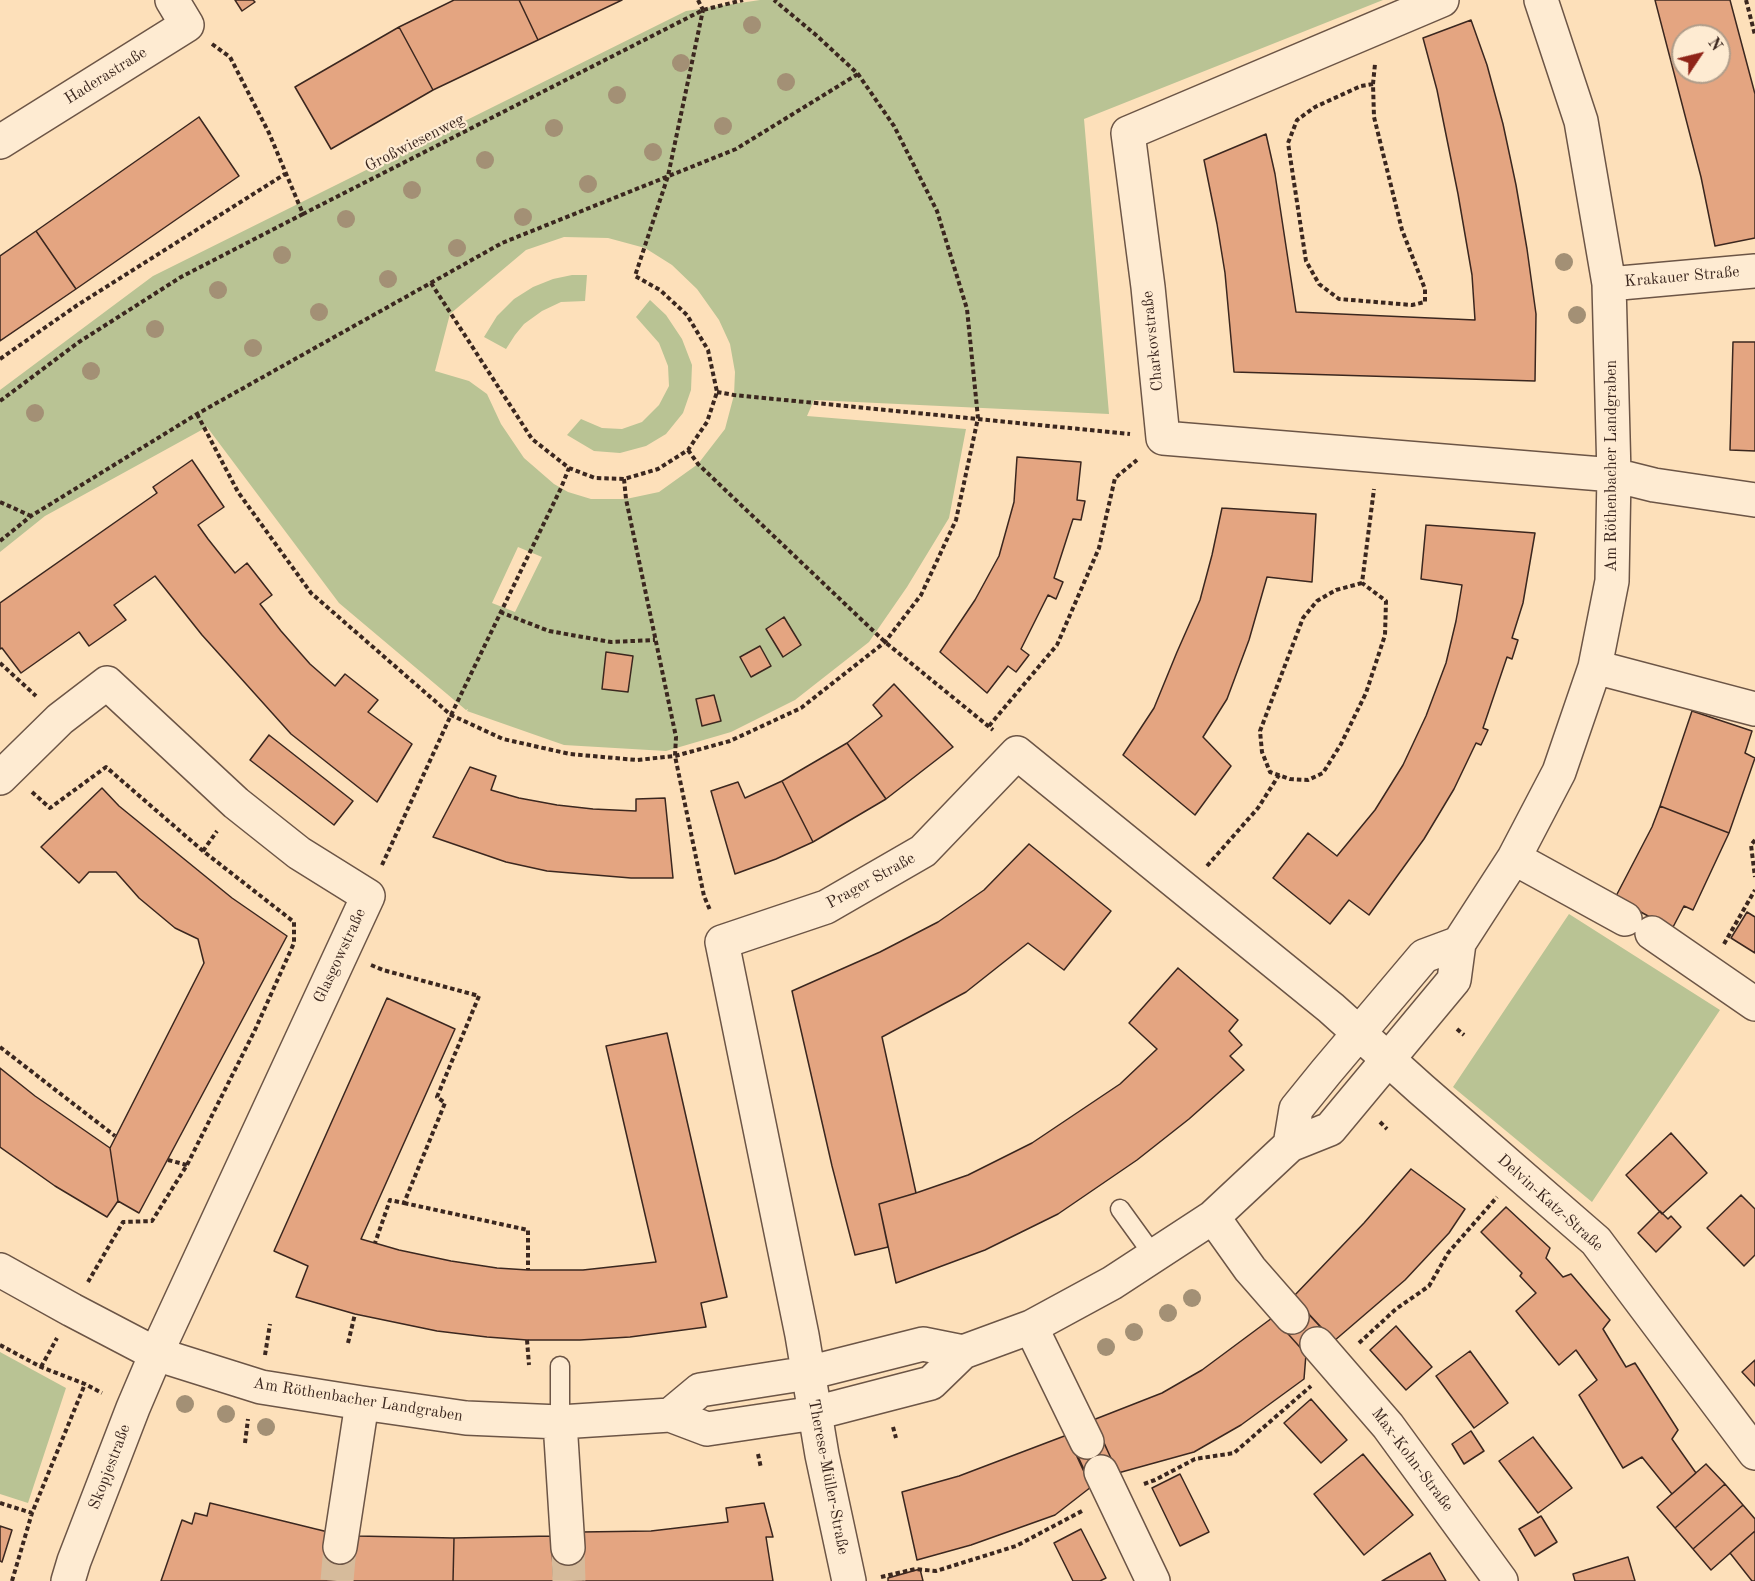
<!DOCTYPE html>
<meta charset="utf-8">
<style>
body{margin:0}
#map{position:relative;width:1755px;height:1581px;overflow:hidden;background:#fde0ba;font-family:"Old Standard TT",serif}
canvas{display:block}
.north{position:absolute;left:1671px;top:24px;width:60px;height:60px;box-sizing:border-box;background:#feebd2;border:2px solid #b09d8a;border-radius:50%;rotate:55deg;font-size:16px;font-weight:700;line-height:24px;text-align:center;color:#3b271f}
.north::after{content:'';display:block;margin:auto;width:21px;height:27px;background:#8f2418;clip-path:polygon(50% 0,100% 100%,50% 72%,0 100%)}
</style>
<div id="map">
<canvas width="1755" height="1581"></canvas>
<div class="north">N</div>
</div>
<script>
const context = document.querySelector('canvas').getContext('2d');
context.lineJoin = 'round';
function fillPath(path, color) { context.fillStyle = color; context.fill(path, 'evenodd'); }
const poly = rows => new Path2D(rows.map(r => 'M' + r).join(''));
function trace(path, color, width, dash) { context.strokeStyle = color; context.lineWidth = width; context.lineCap = dash ? 'butt' : 'round'; context.setLineDash(dash || []); context.stroke(path); }
function label(font, color, halo, rows, align = 'center') {
  context.font = font + ' "Old Standard TT",serif'; context.lineWidth = 4.5; context.setLineDash([]); context.textBaseline = 'middle'; context.strokeStyle = halo; context.fillStyle = color; for (const [text, x, y, turn = 0] of rows) {
    context.save(); context.translate(x, y); context.rotate((+turn || 0) * Math.PI / 180); context.textAlign = isNaN(turn) ? turn : align; if (halo) context.strokeText(text, 0, 0); context.fillText(text, 0, 0); context.restore();
  }
}
fillPath(poly([
 [760,0,1383,0,1084,119,1109,414,814,400,807,416,966,429,949,518,907,587,869,642,795,700,731,732,666,751,564,745,467,711,468,709,466,710,339,603,207,427,45,516,0,552,0,390,153,276,686,11],
 [564,237,608,238,645,248,672,265,697,289,719,320,730,344,735,372,734,395,725,429,698,464,659,492,626,499,591,499,568,492,554,484,524,458,501,424,487,394,469,381,435,371,450,314,526,250],
 [518,547,542,557,515,612,492,603],
 [572,275,587,275,585,301,561,302,542,311,524,324,515,335,506,349,484,337,497,316,514,299,533,287,553,279],
 [650,300,666,315,682,339,692,365,691,390,683,413,666,434,646,446,620,453,594,451,567,435,581,419,602,428,622,429,642,422,659,405,669,386,668,366,659,343,636,317],
 [1569,914,1720,1010,1592,1202,1453,1087],
 [0,1352,66,1388,28,1503,0,1494]
]), '#b9c394');
const building = poly([
 [235,0,253,0,255,2,242,11,235,0],
 [454,0,519,0,538,40,433,90,399,27,454,0],
 [519,0,622,0,538,40,519,0],
 [1655,0,1730,0,1755,94,1755,238,1715,246,1701,177,1655,0],
 [1683,36,1719,36,1719,72,1683,72,1683,36],
 [1471,20,1487,65,1503,124,1516,185,1527,249,1536,314,1535,381,1234,372,1225,273,1217,224,1204,160,1266,134,1275,174,1296,312,1475,320,1472,275,1458,194,1437,90,1423,38,1471,20],
 [399,27,433,90,331,149,295,87,399,27],
 [199,117,239,176,76,289,36,231,199,117],
 [36,231,76,289,0,341,0,256,36,231],
 [1733,342,1755,342,1755,451,1730,450,1733,342],
 [1017,457,1081,462,1077,500,1085,501,1081,520,1073,519,1054,578,1063,582,1056,599,1048,595,1021,649,1029,655,1016,672,1008,666,987,693,940,652,975,600,999,556,1014,502,1017,457],
 [192,460,224,507,198,525,208,539,235,573,247,563,272,595,260,604,281,631,310,664,335,686,345,674,378,700,368,712,412,744,377,802,291,734,202,635,155,576,114,605,126,620,89,646,79,632,21,673,2,648,0,649,0,603,157,493,153,487,192,460],
 [1222,508,1316,514,1312,582,1267,577,1249,640,1227,699,1203,737,1231,766,1195,815,1123,755,1154,708,1177,652,1200,600,1212,555,1222,508],
 [1426,525,1535,533,1523,603,1512,638,1518,640,1512,659,1507,657,1483,728,1488,730,1481,745,1476,743,1454,789,1424,839,1369,915,1349,900,1330,924,1273,878,1308,833,1337,856,1375,810,1403,765,1426,716,1446,663,1456,621,1462,585,1421,579,1426,525],
 [784,617,801,645,783,657,766,629,784,617],
 [760,646,771,666,751,677,740,657,760,646],
 [606,652,633,656,628,692,602,689,606,652],
 [894,684,953,747,886,799,847,743,882,716,873,705,894,684],
 [714,695,721,721,702,726,696,699,714,695],
 [1692,711,1752,731,1745,753,1755,758,1729,833,1660,806,1692,711],
 [269,735,353,801,334,825,250,760,269,735],
 [847,743,886,799,813,842,782,781,847,743],
 [470,767,496,776,491,790,519,798,557,805,593,809,636,811,636,799,665,798,673,878,631,878,547,871,506,862,433,837,470,767],
 [782,781,813,842,776,859,735,874,711,791,738,782,745,798,782,781],
 [102,788,119,806,232,898,287,936,139,1213,118,1201,110,1148,204,963,198,939,175,928,139,898,116,872,89,872,79,883,41,847,102,788],
 [1660,806,1729,833,1693,910,1684,906,1672,929,1615,898,1652,827,1660,806],
 [1029,844,1111,911,1064,970,1028,943,966,992,882,1037,916,1193,879,1204,888,1247,855,1255,832,1166,792,991,880,952,938,922,984,890,1029,844],
 [1747,912,1755,917,1755,953,1731,938,1747,912],
 [1178,968,1238,1020,1229,1031,1242,1045,1230,1056,1244,1070,1189,1119,1137,1160,1058,1214,985,1250,896,1283,879,1204,916,1193,968,1175,1032,1143,1120,1084,1157,1049,1129,1023,1178,968],
 [387,998,455,1029,361,1239,399,1250,451,1261,497,1268,528,1270,583,1270,656,1262,606,1046,667,1033,727,1297,701,1303,706,1327,630,1337,580,1340,527,1340,487,1337,437,1331,355,1314,296,1297,308,1266,274,1251,387,998],
 [0,1068,35,1096,110,1148,118,1201,107,1217,55,1186,0,1147,0,1068],
 [1671,1133,1707,1173,1662,1214,1626,1175,1671,1133],
 [1411,1169,1465,1209,1449,1233,1405,1280,1334,1341,1293,1297,1364,1223,1411,1169],
 [1741,1195,1755,1209,1755,1255,1744,1266,1707,1228,1741,1195],
 [1506,1207,1550,1248,1546,1258,1563,1277,1571,1274,1610,1320,1603,1329,1626,1367,1635,1363,1678,1430,1672,1439,1696,1473,1672,1494,1642,1457,1623,1468,1579,1395,1597,1380,1576,1350,1559,1365,1516,1311,1536,1293,1520,1276,1522,1273,1481,1232,1506,1207],
 [1660,1211,1668,1219,1671,1216,1681,1227,1656,1252,1638,1233,1660,1211],
 [1302,1307,1327,1334,1306,1354,1281,1326,1302,1307],
 [1272,1318,1281,1326,1306,1354,1304,1379,1241,1425,1194,1452,1118,1473,1093,1420,1162,1393,1202,1370,1272,1318],
 [1396,1326,1432,1367,1406,1390,1370,1350,1396,1326],
 [1470,1351,1508,1403,1474,1428,1436,1376,1470,1351],
 [1755,1360,1755,1386,1742,1372,1755,1360],
 [1311,1399,1347,1440,1321,1463,1284,1423,1311,1399],
 [1471,1431,1484,1451,1464,1464,1452,1444,1471,1431],
 [1067,1435,1091,1487,1055,1515,971,1545,917,1560,902,1492,959,1476,1067,1435],
 [1101,1436,1114,1465,1088,1478,1074,1448,1101,1436],
 [1533,1437,1572,1488,1538,1513,1499,1461,1533,1437],
 [1363,1454,1413,1515,1364,1555,1314,1494,1363,1454],
 [1706,1464,1725,1484,1675,1528,1657,1507,1706,1464],
 [1180,1474,1209,1532,1180,1546,1152,1488,1180,1474],
 [1725,1484,1743,1505,1693,1549,1675,1528,1725,1484],
 [210,1503,328,1532,357,1536,454,1538,453,1581,161,1581,182,1520,192,1524,195,1513,207,1516,210,1503],
 [764,1503,773,1537,766,1537,773,1581,583,1581,581,1532,651,1531,728,1522,726,1508,764,1503],
 [1743,1505,1755,1519,1755,1531,1711,1570,1693,1549,1743,1505],
 [1541,1516,1557,1542,1535,1556,1519,1529,1541,1516],
 [0,1526,12,1530,2,1562,0,1561,0,1526],
 [1081,1529,1106,1578,1100,1581,1073,1581,1054,1543,1081,1529],
 [1755,1531,1755,1581,1752,1581,1730,1553,1755,1531],
 [551,1536,554,1581,453,1581,454,1538,551,1536],
 [582,1547,583,1581,554,1581,553,1549,582,1547],
 [1430,1553,1446,1581,1382,1581,1430,1553],
 [1628,1557,1635,1581,1575,1581,1573,1574,1628,1557],
 [920,1569,923,1581,888,1581,888,1578,920,1569]
]);
fillPath(building, '#e4a581');
trace(building, '#3b271f', 1.5);
trace(poly([
 [568,1548,569,1581],
 [337,1581,340,1547]
]), '#d6bb9b', 33, [33, 16]);
const lane = poly([
 [1120,1209,1154,1256],
 [560,1366,560,1422]
]);
const street = poly([
 [1442,0,1128,133,1148,287,1163,438,1614,475,1654,485,1755,500],
 [0,142,187,25,172,0],
 [1609,284,1755,271],
 [1595,667,1755,709],
 [0,778,60,719,107,683,236,803,299,853,368,896,156,1354,133,1408,74,1561,68,1581],
 [1514,858,1625,919],
 [1652,933,1755,1004],
 [1290,1145,1296,1109,1326,1072,1424,956,1459,943],
 [1213,1217,1250,1269,1292,1317],
 [0,1270,72,1310,156,1354,261,1387,362,1403,466,1418,560,1422,670,1415,707,1429,815,1413,931,1383,963,1352,1031,1327,1112,1283,1213,1217,1290,1145,1330,1129,1454,980,1459,943,1514,858,1559,772,1595,667,1612,581,1614,475,1609,284,1581,121,1541,0],
 [1031,1327,1087,1442],
 [1317,1344,1388,1426,1501,1581],
 [670,1415,700,1390,808,1373,923,1344,963,1352],
 [560,1422,568,1548],
 [1101,1472,1153,1581],
 [340,1547,362,1403],
 [849,1581,822,1455,802,1335,722,942,826,907,923,851,1017,753,1331,1008,1421,1089,1596,1241,1755,1453]
]);
trace(lane, '#6c5546', 21);
trace(street, '#6c5546', 36);
trace(poly([
 [698,0,703,10],
 [1746,0,1755,35],
 [212,44,230,57,269,133,303,214,703,10,743,0],
 [1373,84,1361,86,1315,107,1297,120,1288,143,1306,261,1319,284,1339,299,1412,305,1425,302,1425,289,1402,230,1374,117,1373,84,1375,64],
 [431,283,532,439,569,468,595,478,624,479,658,469,688,450,707,422,717,392,708,350,687,315,660,290,635,276,668,176,703,10],
 [0,359,76,306,285,174],
 [717,392,734,395,1130,434],
 [0,401,79,342,181,277,303,214],
 [197,414,238,492,311,593,451,715,503,739,570,754,637,760,675,756,730,741,801,708,885,642,921,595,956,520,978,418,967,309,937,211,894,126,858,74,816,35,774,0],
 [688,450,698,464,885,642,993,730],
 [624,479,626,499,676,737,675,756,704,896,710,910],
 [0,502,31,516],
 [0,541,31,516,197,414,502,243,736,149,858,74],
 [1362,583,1336,590,1317,601,1303,618,1260,731,1262,752,1270,772,1290,779,1308,780,1323,773,1341,744,1366,693,1385,635,1386,601,1362,583,1374,489],
 [500,612,549,631,611,642,655,640],
 [0,663,36,696],
 [989,726,1057,645,1099,548,1115,478,1137,460],
 [32,792,50,808,106,767,203,851,294,922,294,943,255,1030,187,1165,152,1221,123,1222,88,1282],
 [1755,840,1751,845,1755,877],
 [203,851,217,831],
 [382,865,451,715,561,488,569,468],
 [1207,866,1258,808,1279,775],
 [1724,944,1755,890],
 [371,965,383,970,479,996,437,1097,445,1103,404,1203,390,1200,375,1243],
 [1457,1029,1464,1035],
 [0,1047,115,1136],
 [1380,1122,1387,1129],
 [168,1160,187,1165],
 [404,1203,528,1230,528,1270],
 [527,1340,529,1365],
 [348,1343,355,1314],
 [1359,1343,1396,1309,1429,1286,1448,1253,1497,1197],
 [0,1345,41,1367,85,1384,102,1393],
 [265,1355,270,1324],
 [41,1367,57,1338],
 [893,1427,896,1438],
 [245,1443,248,1419],
 [758,1454,761,1468],
 [1144,1484,1155,1480,1195,1459,1234,1453,1311,1386],
 [0,1503,32,1513],
 [881,1577,915,1569,936,1571,1016,1546,1082,1511],
 [12,1581,32,1513,85,1384]
]), '#3b271f', 4, [4.5, 3]);
trace(lane, '#feebd2', 18);
trace(street, '#feebd2', 33);
context.fillStyle = '#a39075';
for (const [x, y] of [
 [752,25],
 [681,63],
 [786,82],
 [617,95],
 [723,126],
 [554,128],
 [653,152],
 [485,160],
 [588,184],
 [412,190],
 [523,217],
 [346,219],
 [457,248],
 [282,255],
 [1564,262],
 [388,279],
 [218,290],
 [319,312],
 [1577,315],
 [155,329],
 [253,348],
 [91,371],
 [35,413],
 [1192,1298],
 [1168,1313],
 [1134,1332],
 [1106,1347],
 [185,1404],
 [226,1414],
 [266,1427]
]) { context.beginPath(); context.arc(x, y, 9, 0, 2 * Math.PI); context.fill(); }
label('16px', '#3b271f', '#feebd2', [
 ["Haderastraße",106,76,-32],
 ["Großwiesenweg",415,143,-27],
 ["Krakauer Straße",1682,277,-5],
 ["Charkovstraße",1153,341,-96],
 ["Am Röthenbacher Landgraben",1612,466,-90],
 ["Prager Straße",871,881,-29],
 ["Glasgowstraße",340,956,-65],
 ["Delvin-Katz-Straße",1550,1203,42],
 ["Am Röthenbacher Landgraben",358,1400,9],
 ["Max-Kohn-Straße",1412,1460,53],
 ["Skopjestraße",110,1467,-69],
 ["Therese-Müller-Straße",828,1477,79]
]);
</script>
